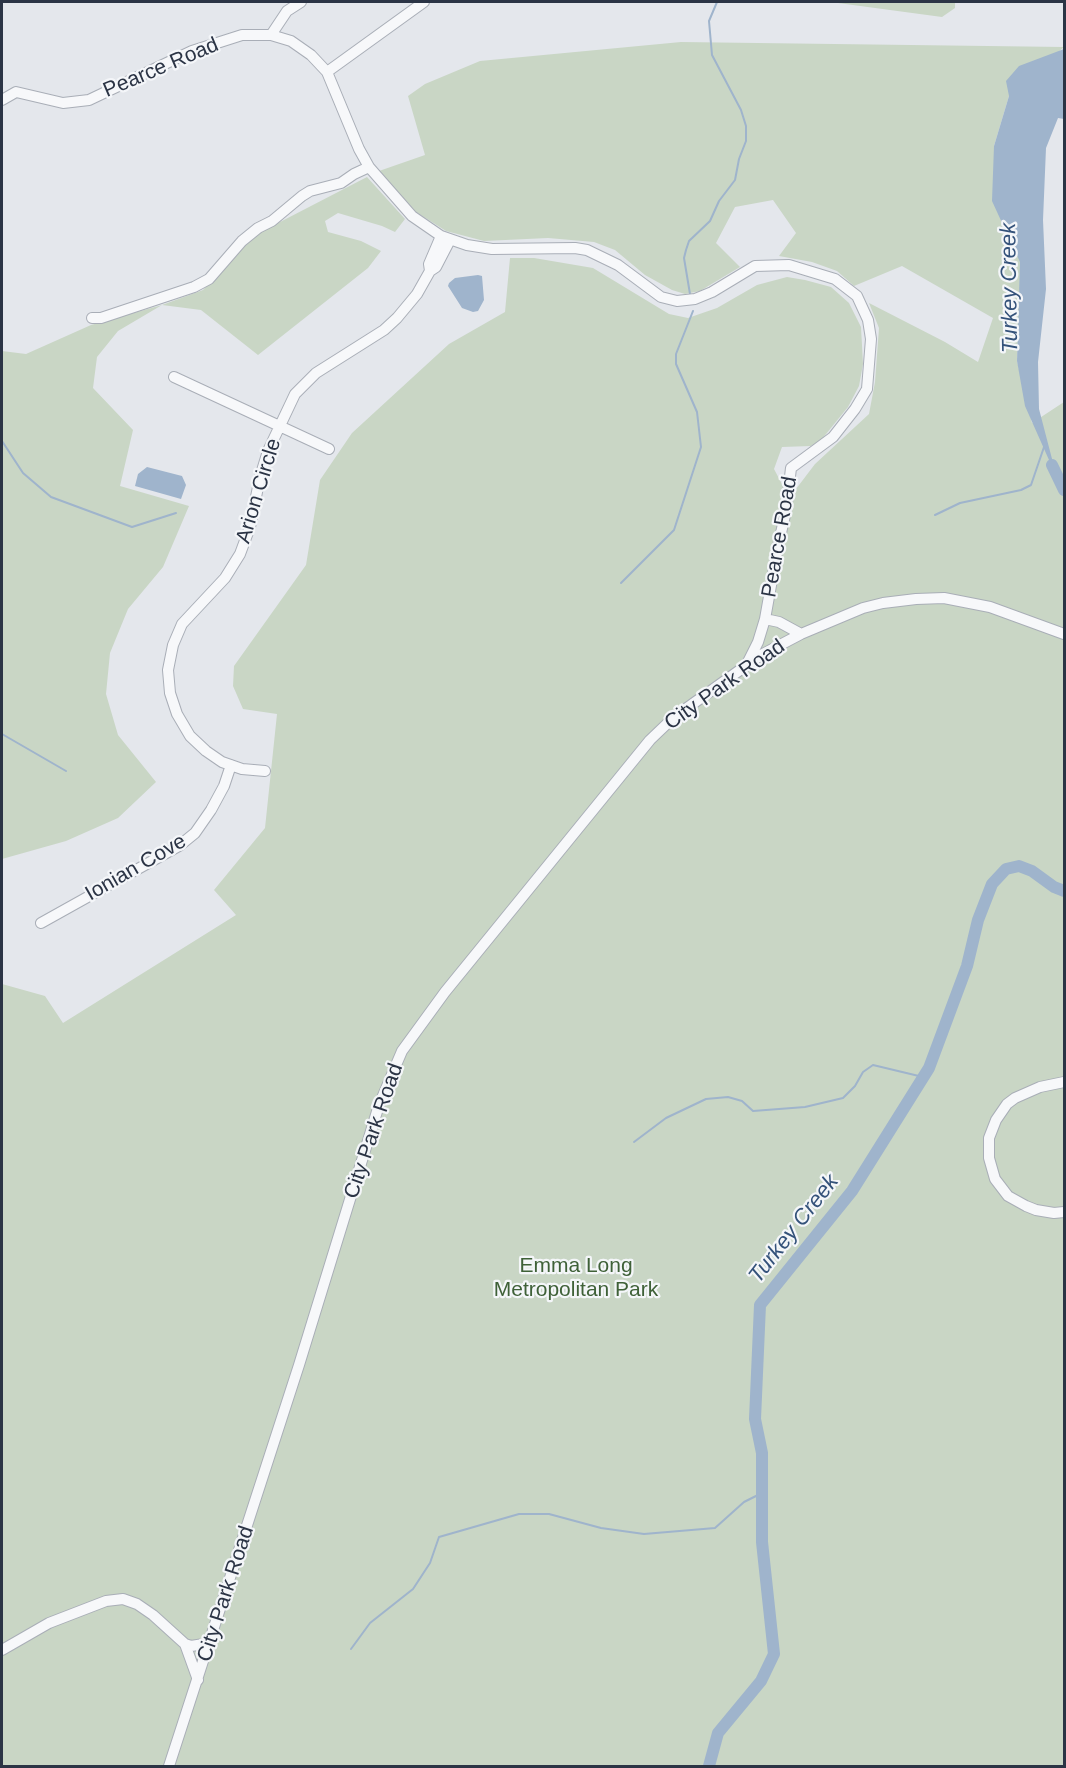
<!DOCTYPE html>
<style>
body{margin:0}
#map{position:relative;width:1066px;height:1768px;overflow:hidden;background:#e4e7ec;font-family:Helvetica,sans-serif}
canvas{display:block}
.frame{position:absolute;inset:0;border:3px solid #2b3445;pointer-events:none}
</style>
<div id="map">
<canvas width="1066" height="1768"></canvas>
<div class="frame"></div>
</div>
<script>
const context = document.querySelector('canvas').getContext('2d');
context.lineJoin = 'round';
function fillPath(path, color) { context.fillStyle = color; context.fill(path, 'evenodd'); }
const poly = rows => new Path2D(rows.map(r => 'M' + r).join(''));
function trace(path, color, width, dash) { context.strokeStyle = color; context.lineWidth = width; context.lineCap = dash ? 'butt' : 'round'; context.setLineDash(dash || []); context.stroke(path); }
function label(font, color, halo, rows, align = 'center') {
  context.font = font + ' Helvetica,sans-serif'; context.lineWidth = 4.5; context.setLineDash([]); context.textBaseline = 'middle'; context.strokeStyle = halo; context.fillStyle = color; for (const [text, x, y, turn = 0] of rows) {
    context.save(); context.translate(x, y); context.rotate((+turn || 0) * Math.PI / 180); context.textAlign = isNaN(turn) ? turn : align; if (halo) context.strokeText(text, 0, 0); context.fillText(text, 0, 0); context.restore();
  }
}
fillPath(poly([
 [838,2,955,2,955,8,942,17,838,3],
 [681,42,1064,47,1009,96,994,146,1010,237,1021,262,1017,361,1032,423,1064,402,1064,1766,2,1766,2,984,45,996,63,1023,236,915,214,890,265,828,277,714,243,709,233,686,234,666,306,565,320,480,352,433,449,344,505,312,510,258,534,258,593,268,669,314,688,318,717,308,757,285,787,277,805,280,831,287,849,303,861,327,863,364,859,386,848,407,822,439,811,446,782,447,774,469,783,486,780,517,766,580,776,574,796,489,815,464,869,414,875,382,879,328,869,303,945,342,978,362,993,318,902,266,854,286,837,271,812,262,779,256,796,233,773,200,735,207,716,243,740,267,700,291,685,294,672,290,645,275,615,250,594,242,548,238,484,241,446,231,416,212,379,171,425,155,408,96,425,84,480,61],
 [367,177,405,219,395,232,382,226,338,213,325,221,328,232,361,241,381,251,368,268,258,355,201,310,162,305,118,331,97,357,93,388,133,430,120,486,189,506,163,567,128,609,110,653,106,694,118,735,156,782,118,818,66,841,2,859,2,351,26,354,91,325,162,305,203,290,253,236]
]), '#c9d6c5');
fillPath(poly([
 [1064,49,1064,119,1058,118,1046,148,1043,220,1046,289,1038,362,1039,409,1057,478,1025,406,1017,361,1020,262,992,201,994,146,1009,96,1006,81,1019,66],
 [478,275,482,276,484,300,478,311,473,312,462,308,448,286,449,283,455,278],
 [147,467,182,476,186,485,181,499,135,486,138,474]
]), '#9fb4cc');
trace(poly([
 [690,294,684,258,686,250,689,241,710,221,719,201,735,180,739,159,746,141,746,126,741,110,712,55,709,21,717,2],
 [2,441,23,473,51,497,132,527,176,513],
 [935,515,960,503,1021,490,1031,485,1044,447],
 [621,583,674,530,701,447,697,412,676,364,676,354,693,311],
 [2,734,66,771],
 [634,1142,666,1118,706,1099,728,1097,742,1101,753,1111,805,1107,843,1098,855,1086,863,1072,873,1065,923,1077],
 [351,1649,370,1623,413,1589,430,1563,439,1537,519,1514,549,1514,601,1528,644,1534,715,1528,744,1502,762,1493]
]), '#9fb4cc', 2);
trace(poly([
 [1052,465,1064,490],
 [709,1766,718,1733,761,1681,774,1654,762,1542,762,1453,755,1419,760,1305,852,1191,929,1068,967,966,978,920,992,884,1006,869,1019,866,1032,871,1054,887,1064,891]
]), '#9fb4cc', 12);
const minor = poly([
 [271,35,287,11,301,2],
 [327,72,424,2],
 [2,100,16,92,63,103,89,100,192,51,242,35,271,35,291,41,311,55,327,72,359,149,369,167,412,216,441,236,467,245,492,249,575,248,587,250,618,265,661,297,677,301,695,299,712,292,755,266,789,265,835,279,857,296,868,320,871,339,867,389,855,409,833,437,791,468,786,511,778,546,765,619,758,642,748,662],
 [430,271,429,264,441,236],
 [92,318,101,318,194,287,209,279,242,241,258,228,272,221,302,196,310,191,341,183,354,174,369,167],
 [174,377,329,449],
 [765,619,779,622,801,634],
 [265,771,242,769,222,762,206,751,190,736,177,714,170,693,168,670,173,645,182,624,225,578,240,554,250,527,260,477,268,451,295,394,316,373,384,330,397,318,417,294,430,271,436,267,450,240],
 [41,923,179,846,195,833,211,810,224,786,231,765],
 [1064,1082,1040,1087,1015,1098,1007,1104,996,1120,989,1138,989,1158,995,1179,1008,1196,1026,1206,1036,1210,1054,1213,1064,1212],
 [185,1644,191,1646,210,1643],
 [2,1650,49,1623,106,1601,123,1599,137,1604,153,1615,185,1644,198,1680],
 [169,1766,299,1365,379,1105,402,1051,445,992,650,740,673,718,761,655,801,634,863,608,883,603,916,599,944,598,990,607,1064,634]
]);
trace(minor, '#a9aeb7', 12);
trace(minor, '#f7f8fa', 10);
label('21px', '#2b3445', '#f4f6f9', [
 ["Pearce Road",161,68,-23],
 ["Arion Circle",259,491,-73],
 ["Pearce Road",780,537,-80],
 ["City Park Road",725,685,-35],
 ["Ionian Cove",136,868,-30],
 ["City Park Road",374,1131,-71],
 ["City Park Road",226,1594,-72]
]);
label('21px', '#3f6138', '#f4f6f9', [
 ["Emma Long",576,1266],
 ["Metropolitan Park",576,1290]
]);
label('italic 22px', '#34527a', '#f4f6f9', [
 ["Turkey Creek",1010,288,-91],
 ["Turkey Creek",794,1229,-52]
]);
</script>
